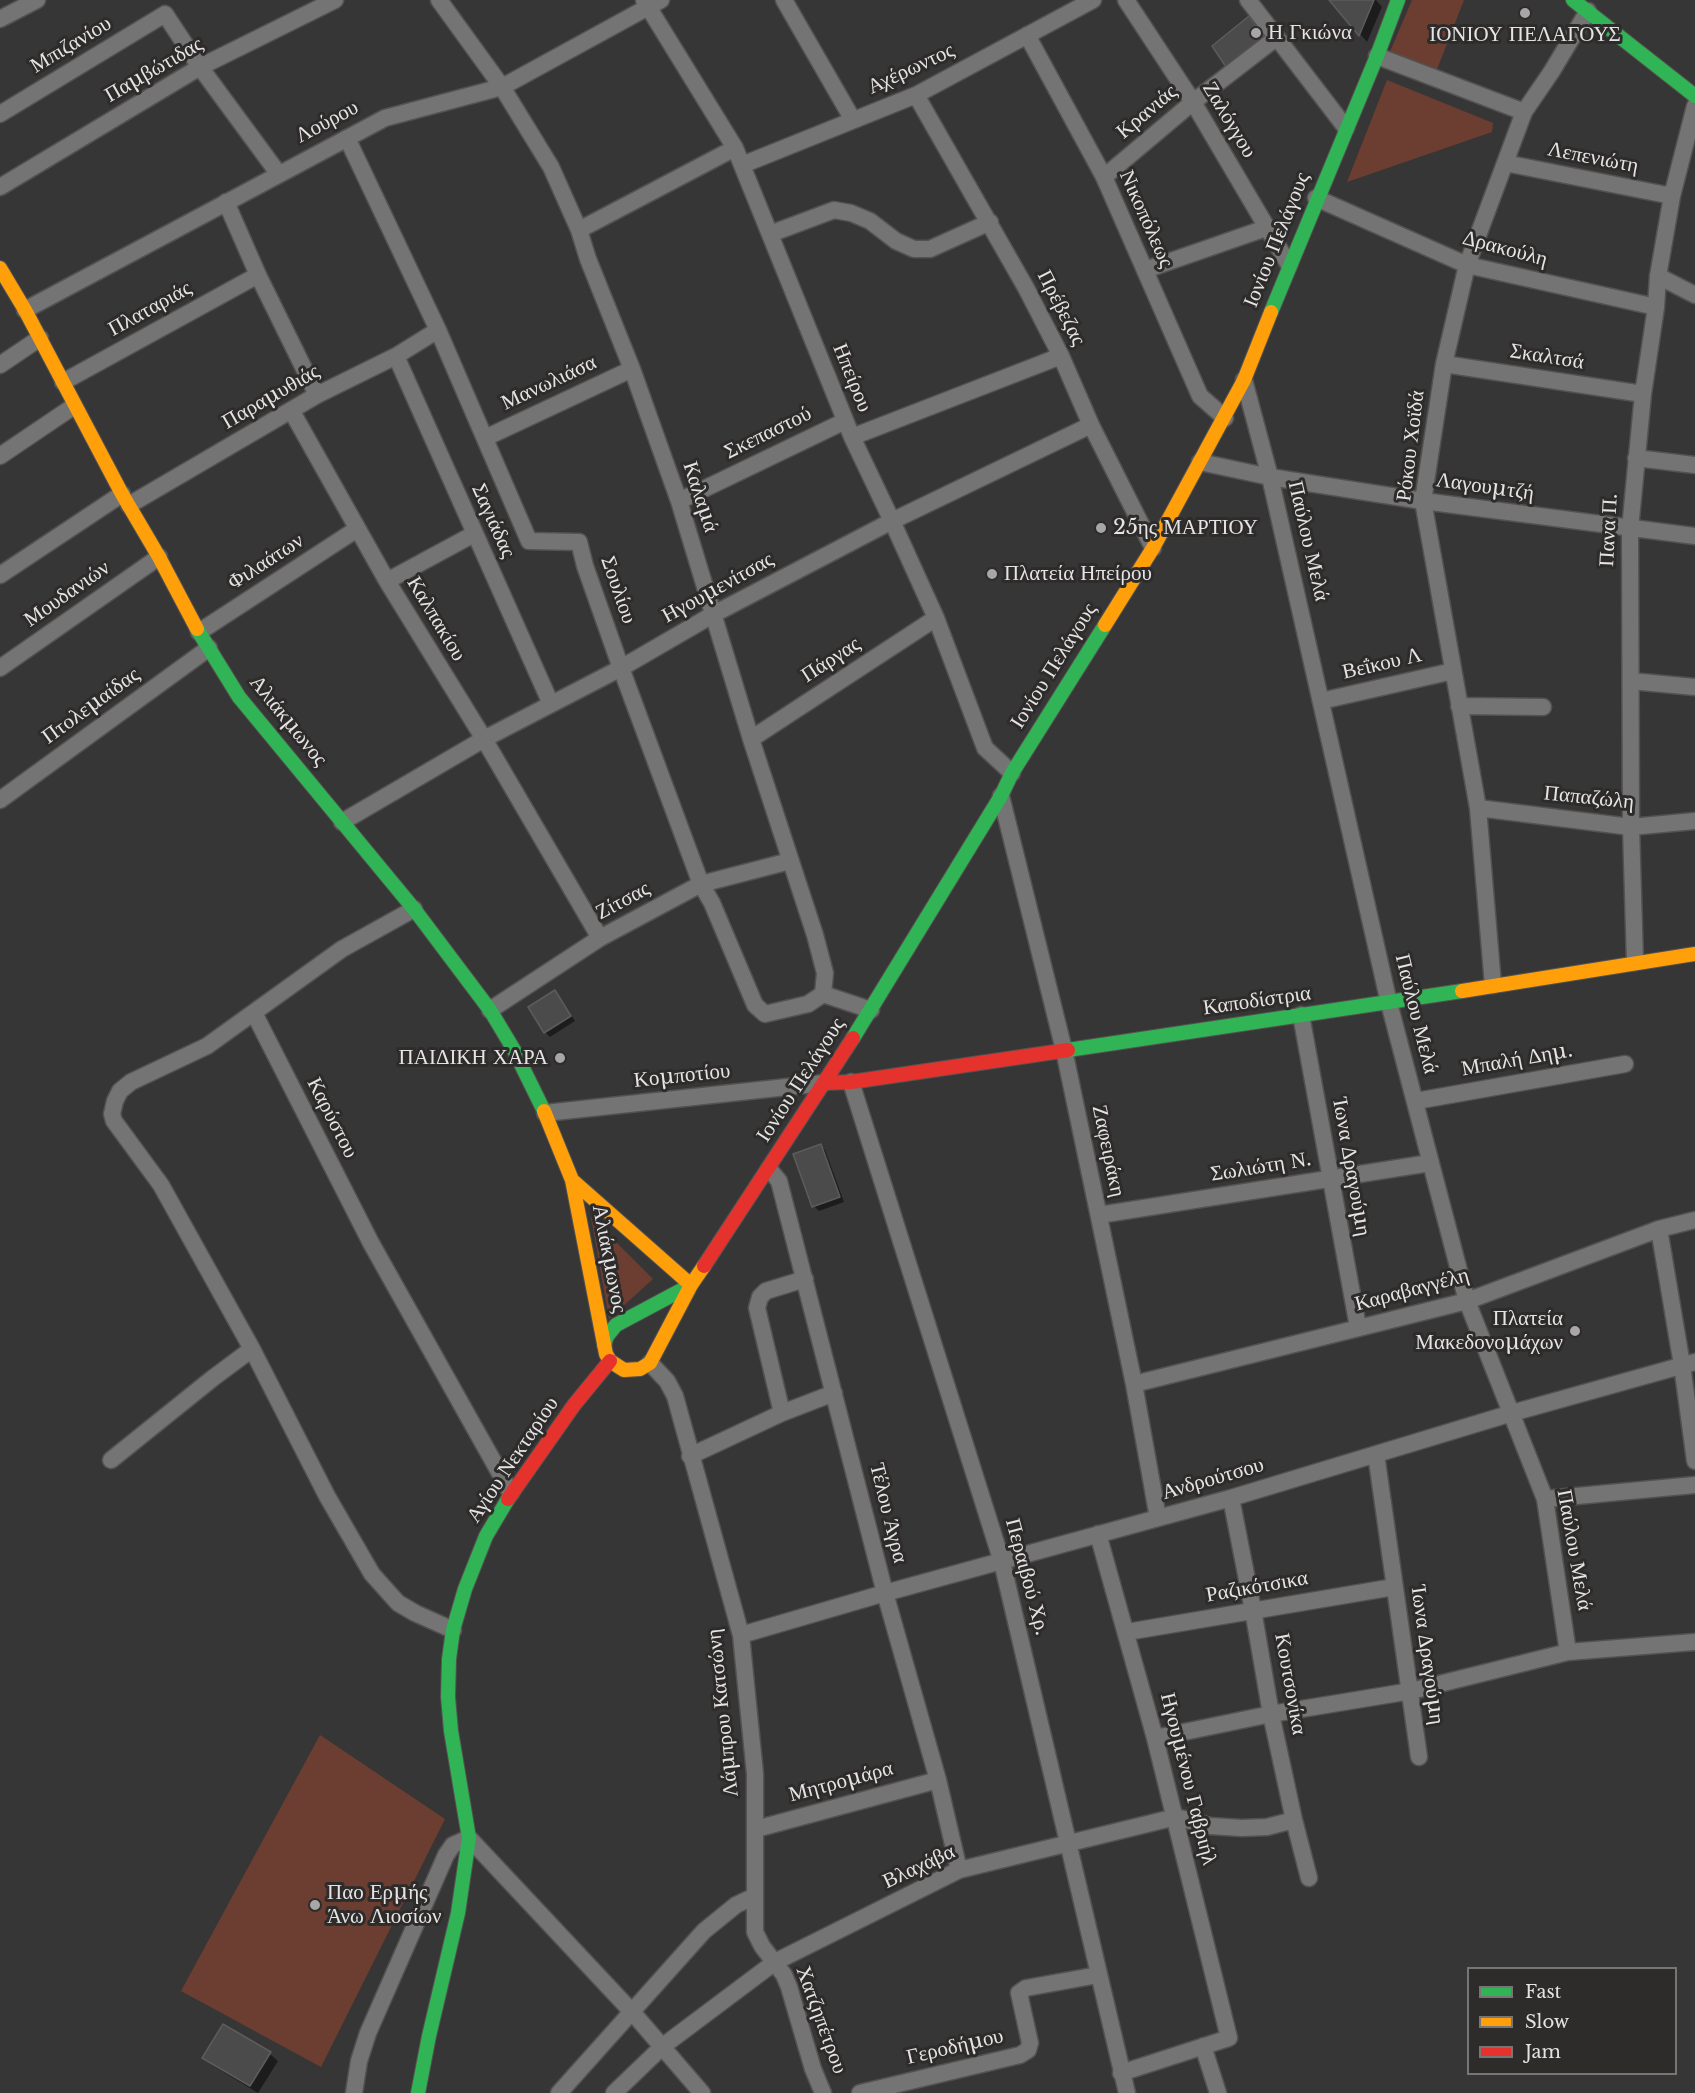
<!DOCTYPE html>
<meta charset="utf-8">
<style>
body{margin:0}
#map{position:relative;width:1695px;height:2093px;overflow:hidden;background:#373636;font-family:"Libre Baskerville",serif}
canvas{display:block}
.legend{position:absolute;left:1467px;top:1967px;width:210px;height:108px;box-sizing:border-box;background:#2e2b2b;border:2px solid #777575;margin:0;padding:8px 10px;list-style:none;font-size:18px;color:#e5e3e3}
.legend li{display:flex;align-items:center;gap:12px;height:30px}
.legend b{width:30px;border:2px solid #777575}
</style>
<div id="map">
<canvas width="1695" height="2093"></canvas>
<ul class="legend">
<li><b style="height:8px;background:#30b455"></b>Fast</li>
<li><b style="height:8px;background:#ff9f0a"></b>Slow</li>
<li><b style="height:8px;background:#e5322d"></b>Jam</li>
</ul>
</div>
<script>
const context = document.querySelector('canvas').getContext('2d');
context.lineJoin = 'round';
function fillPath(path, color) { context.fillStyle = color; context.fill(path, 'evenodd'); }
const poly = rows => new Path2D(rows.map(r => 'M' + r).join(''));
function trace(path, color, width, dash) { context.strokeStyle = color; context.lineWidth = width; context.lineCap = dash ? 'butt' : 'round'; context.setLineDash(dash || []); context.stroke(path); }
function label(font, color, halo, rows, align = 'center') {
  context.font = font + ' "Libre Baskerville",serif'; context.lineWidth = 6; context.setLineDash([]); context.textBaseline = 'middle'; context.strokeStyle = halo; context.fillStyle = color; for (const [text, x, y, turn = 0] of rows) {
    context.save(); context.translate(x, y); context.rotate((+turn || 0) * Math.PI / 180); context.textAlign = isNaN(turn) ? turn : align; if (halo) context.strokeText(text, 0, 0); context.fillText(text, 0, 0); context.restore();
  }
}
fillPath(poly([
 [1412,0,1464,0,1436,72,1389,54],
 [1387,80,1493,123,1492,132,1347,182],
 [591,1217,653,1279,609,1319],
 [320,1735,445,1819,321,2067,181,1991]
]), '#6c3e32');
fillPath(poly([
 [1331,0,1376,0,1382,7,1367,42],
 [555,992,575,1021,550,1037,545,1032],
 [820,1145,825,1150,844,1202,819,1211,814,1206],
 [270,2054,278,2061,258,2093,212,2065,204,2057]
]), '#0007');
const building = poly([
 [1329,0,1374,0,1359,36,1329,0],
 [1249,16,1267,40,1228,70,1212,46,1249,16],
 [555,990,571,1016,544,1033,528,1007,555,990],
 [821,1144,840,1197,812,1207,793,1154,821,1144],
 [223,2024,271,2052,250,2086,202,2058,223,2024]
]);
fillPath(building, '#4c4b4b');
trace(building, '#5c5c5c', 1.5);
const street = poly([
 [439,0,502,87,551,167,579,230,588,259,632,369,679,501,751,739,815,935,825,973,823,994,871,1010],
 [644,0,735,148,852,437,892,521,936,618,985,748,1012,773],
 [784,0,853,120],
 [1126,0,1193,102,1289,265],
 [1248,0,1346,128],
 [0,19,37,0],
 [1027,35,1104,177,1200,396,1225,418],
 [1377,56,1524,112],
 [916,95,1026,288,1061,356,1091,425,1153,548],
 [0,114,165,14,200,67,278,173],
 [347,138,438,330,529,541,579,542,585,566,621,668,701,884,712,903,755,1005,765,1014,808,1004,823,994],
 [1505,163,1672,196],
 [742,165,916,95,1093,0],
 [1104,177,1193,102,1276,38],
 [0,187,200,67,335,0],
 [1316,198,1467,265,1656,307],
 [226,202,258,275,317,395],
 [579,230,735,148],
 [770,234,834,210,851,213,870,221,896,241,914,249,930,249,990,222],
 [1145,270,1266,228],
 [1658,276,1695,295],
 [25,310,385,118,502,87,661,0],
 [396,356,551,704],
 [1444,364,1643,394],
 [0,365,40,338],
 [1244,380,1270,477,1389,1003,1467,1301,1545,1499,1568,1652],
 [63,382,258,275],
 [291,410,387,581,484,739,600,938],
 [852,437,1061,356],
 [485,438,632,369],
 [0,456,74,406],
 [1636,458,1695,465],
 [1200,462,1270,477,1423,501,1695,536],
 [679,501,845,421],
 [129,505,317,395,396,356,438,330],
 [0,575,122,494],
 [387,581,474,534],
 [199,632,357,529],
 [0,668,159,557],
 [1631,681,1695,687],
 [1321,701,1453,671],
 [1459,706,1543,707],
 [751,739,936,618],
 [1001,796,1064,1050,1134,1384,1158,1518],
 [0,800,209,648],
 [1478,808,1631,827,1695,821],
 [342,822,484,739,621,668,714,614,892,521,1091,425],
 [414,909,342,949,207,1046,131,1082,120,1091,115,1101,112,1114,114,1121,161,1185,252,1349,327,1496,372,1574,398,1603,415,1613,453,1630],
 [1635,962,1631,827,1630,529,1643,394,1656,307,1658,276,1672,196,1695,106],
 [1493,985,1478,808,1423,501,1444,364,1467,265,1524,112,1552,71,1588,11],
 [490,1010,600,938,701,884,790,861],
 [254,1013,371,1243,511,1493],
 [1301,1015,1358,1327],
 [851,1082,1002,1562,1127,2093],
 [1416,1101,1625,1064],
 [545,1113,824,1083],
 [769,1169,779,1181,885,1593,938,1780,959,1870],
 [1099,1215,1430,1163],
 [1659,1229,1682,1365,1695,1461],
 [650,1363,667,1381,675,1396,741,1635,755,1774,755,1932,762,1946,784,1975,789,1987,813,2069,823,2093],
 [1134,1384,1467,1301,1659,1229,1695,1220],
 [782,1413,757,1308,760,1297,766,1291,805,1279],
 [1376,1454,1419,1757],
 [690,1456,782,1413,834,1393],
 [111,1460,213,1378,252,1349],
 [1231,1498,1253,1610,1271,1714,1294,1820,1309,1878],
 [1545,1499,1695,1485],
 [1098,1534,1155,1738,1229,2038,1121,2073],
 [1127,1632,1394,1587],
 [741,1635,885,1593,1231,1498,1512,1413,1695,1362],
 [1155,1738,1271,1714,1411,1691,1568,1652,1695,1642],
 [756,1829,938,1780],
 [1203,2046,1218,2093],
 [354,2093,359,2061,368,2033,446,1855,453,1845,469,1838,633,2013,702,2093],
 [559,2093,704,1931,736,1905,755,1896],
 [614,2093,663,2046,775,1962,959,1870,1176,1817,1210,1826,1242,1828,1267,1827,1294,1820],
 [860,2093,1020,2055,1028,2050,1030,2043,1019,1993,1026,1988,1098,1975]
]);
const fast = poly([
 [1573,0,1695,96],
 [1271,312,1377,56,1398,0],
 [197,629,239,697,414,909,490,1010,514,1050,544,1111],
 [853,1038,1001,796,1012,773,1105,625],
 [1068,1050,1462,991],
 [604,1345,607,1336,616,1325,691,1285],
 [418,2093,429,2036,458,1913,469,1838,451,1731,448,1697,449,1659,453,1630,465,1589,486,1536,508,1499]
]);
const slow = poly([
 [0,268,25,310,122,494,159,557,197,629],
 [1105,625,1153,548,1244,380,1271,312],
 [1462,991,1695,954],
 [544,1111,572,1180,606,1354,610,1361,624,1370,640,1369,650,1363,691,1285,704,1266],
 [572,1180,691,1285]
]);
const jam = poly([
 [824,1083,851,1082,1068,1050],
 [704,1266,853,1038],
 [508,1499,574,1405,610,1361]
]);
trace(street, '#535251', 19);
trace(fast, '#535251', 16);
trace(slow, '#535251', 16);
trace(jam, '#535251', 16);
trace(street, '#757474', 16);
trace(fast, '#30b455', 14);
trace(slow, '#ff9f0a', 14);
trace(jam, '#e5322d', 14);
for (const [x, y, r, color] of [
 [1525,13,6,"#a8a6a6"],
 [1256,33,6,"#a8a6a6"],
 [1101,528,6,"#a8a6a6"],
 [992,574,6,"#a8a6a6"],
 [560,1058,6,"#a8a6a6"],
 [1575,1331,6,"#a8a6a6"],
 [315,1905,6,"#a8a6a6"]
]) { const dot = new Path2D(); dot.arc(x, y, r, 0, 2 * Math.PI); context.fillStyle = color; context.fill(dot); trace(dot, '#2e2b2b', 2); }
label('21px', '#e5e3e3', '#2e2b2b', [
 ["Η Γκιώνα",1268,33],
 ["ΙΟΝΙΟΥ ΠΕΛΑΓΟΥΣ",1525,35,"center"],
 ["25ης ΜΑΡΤΙΟΥ",1113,528],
 ["Πλατεία Ηπείρου",1004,574],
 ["ΠΑΙΔΙΚΗ ΧΑΡΑ",548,1058,"right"],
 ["Πλατεία",1563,1319,"right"],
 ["Μακεδονομάχων",1563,1343,"right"],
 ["Παο Ερμής",327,1893],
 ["Άνω Λιοσίων",327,1917]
], 'left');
label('21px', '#e5e3e3', '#2e2b2b', [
 ["Μπιζανίου",71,45,-31],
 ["Αχέρωντος",911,69,-25],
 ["Παμβώτιδας",154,70,-30],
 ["Κρανιάς",1147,112,-40],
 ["Ζαλόγγου",1229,120,59],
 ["Λούρου",327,122,-28],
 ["Λεπενιώτη",1593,158,11],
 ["Νικοπόλεως",1146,219,66],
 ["Ιονίου Πελάγους",1277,240,-68],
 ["Δρακούλη",1505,249,15],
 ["Πρέβεζας",1061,308,63],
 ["Πλαταριάς",150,309,-29],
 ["Σκαλτσά",1547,357,9],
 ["Ηπείρου",852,378,68],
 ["Μανωλιάσα",549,383,-25],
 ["Παραμυθιάς",271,397,-30],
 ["Σκεπαστού",768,433,-26],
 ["Ρόκου Χοϊδά",1411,446,-83],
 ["Λαγουμτζή",1485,487,8],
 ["Καλαμά",700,497,72],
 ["Σαγιάδας",493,521,66],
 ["Πανα Π.",1609,530,-87],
 ["Παύλου Μελά",1308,541,77],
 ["Φιλαάτων",266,562,-33],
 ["Ηγουμενίτσας",718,588,-29],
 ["Σουλίου",618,590,71],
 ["Μουδανιών",67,594,-35],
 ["Καλπακίου",436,619,59],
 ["Πάργας",831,660,-33],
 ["Βεΐκου Λ",1382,664,-13],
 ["Ιονίου Πελάγους",1054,666,-58],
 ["Πτολεμαίδας",91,706,-36],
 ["Αλιάκμωνος",288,721,51],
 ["Παπαζώλη",1589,798,6],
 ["Ζίτσας",623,901,-28],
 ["Καποδίστρια",1257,1001,-8],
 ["Παύλου Μελά",1416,1014,76],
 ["Μπαλή Δημ.",1517,1060,-10],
 ["Κομποτίου",682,1076,-6],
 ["Ιονίου Πελάγους",801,1080,-57],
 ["Καρύστου",332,1118,63],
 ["Ζαφειράκη",1108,1151,78],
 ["Σωλιώτη Ν.",1261,1167,-9],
 ["Ίωνα Δραγούμη",1351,1167,80],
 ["Αλιάκμωνος",609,1259,79],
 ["Καραβαγγέλη",1412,1290,-15],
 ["Αγίου Νεκταρίου",513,1460,-56],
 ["Ανδρούτσου",1213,1479,-16],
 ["Τέλου Άγρα",888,1513,76],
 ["Παύλου Μελά",1574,1550,80],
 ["Περαιβού Χρ.",1027,1577,75],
 ["Ραζικότσικα",1257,1587,-10],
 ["Ίωνα Δραγούμη",1427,1655,82],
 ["Κουτσονίκα",1290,1684,80],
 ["Λάμπρου Κατσώνη",723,1713,-96],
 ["Ηγουμένου Γαβριήλ",1188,1779,76],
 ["Μητρομάρα",841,1782,-15],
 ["Βλαχάβα",919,1867,-25],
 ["Χατζηπέτρου",821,2020,70],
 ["Γεροδήμου",955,2047,-13]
]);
</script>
